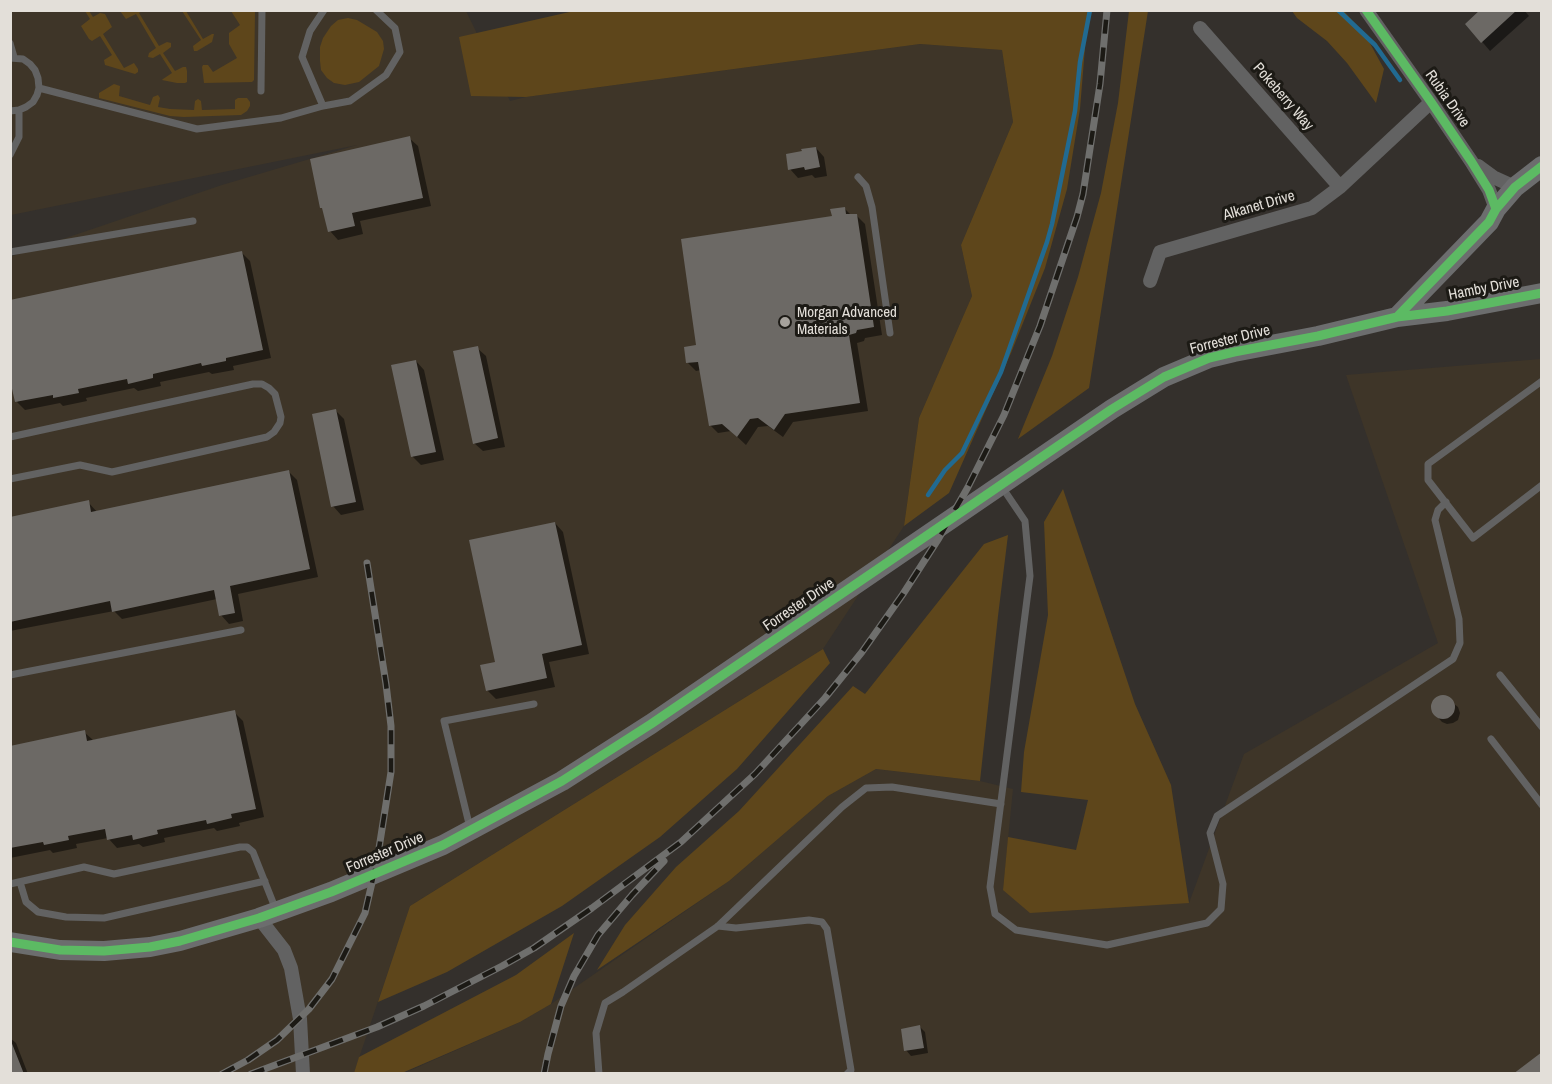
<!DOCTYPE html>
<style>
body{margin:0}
#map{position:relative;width:1552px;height:1084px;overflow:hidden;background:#34302c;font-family:"Archivo Narrow",sans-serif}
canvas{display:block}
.frame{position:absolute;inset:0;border:12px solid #e3dfd9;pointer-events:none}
</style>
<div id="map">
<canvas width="1552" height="1084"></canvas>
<div class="frame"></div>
</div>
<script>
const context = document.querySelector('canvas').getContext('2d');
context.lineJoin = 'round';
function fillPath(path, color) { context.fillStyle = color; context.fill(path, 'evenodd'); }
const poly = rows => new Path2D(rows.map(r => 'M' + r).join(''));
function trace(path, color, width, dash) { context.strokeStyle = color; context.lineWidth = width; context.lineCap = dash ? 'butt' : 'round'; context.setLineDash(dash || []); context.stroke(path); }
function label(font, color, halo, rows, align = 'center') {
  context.font = font + ' "Archivo Narrow",sans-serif'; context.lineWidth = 6; context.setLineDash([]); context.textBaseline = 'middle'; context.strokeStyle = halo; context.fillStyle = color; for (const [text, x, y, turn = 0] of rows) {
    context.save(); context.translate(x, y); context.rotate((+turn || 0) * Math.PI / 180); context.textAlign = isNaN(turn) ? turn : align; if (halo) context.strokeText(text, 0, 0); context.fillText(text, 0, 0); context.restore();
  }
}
fillPath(poly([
 [11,11,466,11,510,101,526,97,920,44,1002,50,1013,122,961,245,972,296,919,418,904,526,823,649,410,906,354,1073,11,1073,10,257,222,185,357,145,11,215],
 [1541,359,1541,1073,402,1074,520,1022,551,1004,729,881,828,796,876,769,980,781,1013,789,1003,890,1189,903,1244,754,1438,643,1346,375]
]), '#3e3528');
fillPath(poly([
 [85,11,89,11,93,17,100,13,105,14,112,27,103,34,124,68,134,63,138,69,138,72,135,74,105,65,104,60,112,55,100,36,92,41,89,39,81,26,90,19],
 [120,11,142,11,139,13,159,46,167,42,171,43,171,47,163,53,175,71,183,67,186,67,187,71,187,82,185,83,177,83,162,80,163,79,172,73,160,54,153,58,148,57,149,53,156,48,136,14,126,19],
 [182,11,186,11,203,39,212,34,214,34,212,42,197,51,194,51,193,46,201,40],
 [231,11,255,11,254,80,252,82,204,83,202,67,203,65,208,65,213,72,237,58,229,44,229,33,240,25],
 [574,11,1088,11,1080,109,1067,189,1045,268,1011,353,949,493,904,526,919,418,972,296,961,245,1013,122,1002,50,920,44,526,97,471,96,459,37],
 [1129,11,1148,11,1089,388,1018,439,1052,356,1078,277,1101,193,1118,103],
 [1292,11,1344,11,1366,36,1384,69,1376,103,1347,63,1327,41,1297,18],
 [348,18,357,20,377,32,383,41,384,49,379,66,359,82,345,85,334,83,327,78,321,70,320,61,320,47,323,38,331,26,338,20],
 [114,84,120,86,119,96,150,105,153,97,158,95,160,98,158,107,170,109,194,110,195,101,198,99,201,101,202,110,235,109,235,100,238,98,247,98,250,102,250,106,247,111,241,115,184,117,170,116,99,98,99,93],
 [1063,489,1135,704,1171,785,1189,903,1030,913,1003,890,1008,837,1076,850,1088,800,1021,792,1024,752,1048,615,1044,522],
 [1008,535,998,616,980,781,876,769,828,796,729,881,597,970,625,925,676,867,739,811,853,686,865,694,984,544],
 [823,649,830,663,737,769,660,837,562,906,447,972,378,1002,410,906],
 [574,933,551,1004,520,1022,402,1073,354,1073,359,1057,516,975]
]), '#5e461b');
fillPath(poly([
 [1482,10,1524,10,1529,16,1490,51,1467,24],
 [409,138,418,146,431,206,360,221,363,234,338,240,330,231,325,210],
 [816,148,824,157,827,176,815,178,812,175,798,178,790,169],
 [844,208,851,215,856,215,865,224,882,335,865,338,864,341,857,343,868,411,793,422,783,437,768,426,758,427,746,445,731,431,718,433,710,425,701,370,696,371,688,363,698,347,833,217],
 [241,252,250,261,271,358,233,366,234,370,212,374,209,372,160,382,161,386,138,391,134,388,86,398,87,401,63,406,60,403,25,410,17,402],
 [477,348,486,356,505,447,483,451,474,443],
 [416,361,424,370,444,460,421,465,413,457],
 [336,411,344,419,364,510,341,515,333,506],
 [289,472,297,480,318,577,238,594,243,621,229,624,221,615,217,599,122,619,114,611,10,631,10,518,88,502,97,512],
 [555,523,563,532,589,654,549,662,555,687,496,699,487,690],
 [1444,696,1458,707,1460,713,1458,720,1453,723,1447,724,1442,722,1434,713,1432,703,1437,697],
 [234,712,243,721,264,817,239,823,240,826,217,831,214,828,164,838,165,842,143,847,139,844,117,848,108,838,76,844,77,848,53,853,50,850,10,858,10,747,84,732,93,740],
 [920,1027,925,1032,928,1053,911,1056,906,1050],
 [10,1038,16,1043,28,1074,10,1074]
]), '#0007');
trace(poly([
 [1338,10,1375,45,1400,80],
 [928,495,945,470,962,453,1001,372,1047,242,1052,224,1075,111,1080,62,1090,10]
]), '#216a91', 4.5);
fillPath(poly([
 [1480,10,1517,10,1481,43,1465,24],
 [410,136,423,198,352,213,355,226,328,232,322,208,320,208,310,159],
 [816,147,820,167,805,170,804,167,788,170,786,154,802,151,801,149],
 [845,207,846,214,857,214,874,327,857,330,856,333,849,335,860,403,785,414,774,430,758,418,750,419,737,437,722,424,709,426,698,362,686,363,684,347,696,345,681,239,832,216,830,209],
 [242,251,263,350,226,358,226,361,202,366,201,363,153,374,153,378,128,384,127,379,78,389,79,393,53,398,53,395,15,402,10,380,10,300],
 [478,346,498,438,473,444,453,351],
 [416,360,436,452,411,457,391,365],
 [336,409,356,502,331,507,312,414],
 [289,470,310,569,230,586,235,613,219,616,214,590,112,612,110,601,10,622,10,517,89,500,91,512],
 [555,522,582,645,542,654,547,678,486,691,480,665,495,662,469,540],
 '1431 707a12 12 0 1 1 24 0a12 12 0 1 1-24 0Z',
 [235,710,256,809,231,814,232,818,207,824,206,820,157,830,158,834,133,840,132,835,107,840,105,829,68,836,69,840,44,845,43,842,10,848,10,746,85,730,87,741],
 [920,1025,924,1048,904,1051,901,1029],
 [10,1041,11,1041,24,1074,10,1074],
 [1542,1052,1542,1074,1513,1074]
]), '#6c6965');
trace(poly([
 [10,43,14,57],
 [10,58,23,59,30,64,35,70,38,78,39,88,37,95,33,102,26,107,19,110,10,111],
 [39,88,197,129,281,118,323,106,350,101,386,75,400,52,395,28,376,10],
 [261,91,262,10],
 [323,106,302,57,310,31,324,10],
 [10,155,19,137,19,110],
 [858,177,866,186,872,207,890,333],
 [10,252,193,221],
 [1542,381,1428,464,1428,480,1473,538,1542,485],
 [10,437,253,384,262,384,269,388,275,394,281,417,280,423,274,432,267,437,112,472,80,465,10,479],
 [1002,487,1025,521,1030,576,990,887,995,914,1016,930,1107,945,1207,923,1221,909,1223,884,1210,833,1217,816,1453,659,1460,643,1459,619,1435,520,1438,510,1446,502],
 [10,675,241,630],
 [1500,675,1542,727],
 [1491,739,1542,805],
 [470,828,444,721,534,704],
 [20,882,26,902,38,912,66,917,104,918,265,881],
 [10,884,84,867,114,874,240,847,247,847,253,852,276,910],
 [718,926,736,928,809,920,822,922,827,929,851,1070,847,1074],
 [599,1074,596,1033,605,1003,623,992,718,926,842,807,866,788,892,787,1001,804]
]), '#626262', 7);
trace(poly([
 [1366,10,1431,102,1471,161,1489,190,1496,209],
 [1200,28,1340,187],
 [1478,166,1493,177,1515,187],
 [1150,281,1160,252,1312,208,1340,187,1431,102],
 [259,918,284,950,291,968,300,1019,303,1074]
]), '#626262', 14);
trace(poly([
 [1397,317,1489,222,1496,209,1515,187,1542,166],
 [10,942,60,950,104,951,150,947,180,941,259,918,331,892,374,874,443,845,562,781,651,724,1112,409,1164,377,1209,358,1234,352,1318,336,1397,317,1447,311,1542,293]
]), '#6c6d6e', 20);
const rail = poly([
 [222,1074,248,1060,277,1040,309,1009,332,979,365,913,377,861,391,772,391,726,386,684,367,563],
 [251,1074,377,1027,424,1006,502,966,534,948,592,908,681,842,755,774,825,698,862,652,903,594,939,538,968,487,1004,415,1040,326,1077,217,1083,194,1100,84,1107,10],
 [544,1074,548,1054,561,1006,574,976,598,935,632,895,664,861]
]);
trace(rail, '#6f6f6d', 7);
trace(rail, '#1c1a15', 4.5, [14]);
trace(poly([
 [1366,10,1431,102,1471,161,1489,190,1496,209],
 [1397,317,1489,222,1496,209,1515,187,1542,166],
 [10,942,60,950,104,951,150,947,180,941,259,918,331,892,374,874,443,845,562,781,651,724,1112,409,1164,377,1209,358,1234,352,1318,336,1397,317,1447,311,1542,293]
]), '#5cba63', 9);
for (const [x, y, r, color] of [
 [785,322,6,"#a6a29c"]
]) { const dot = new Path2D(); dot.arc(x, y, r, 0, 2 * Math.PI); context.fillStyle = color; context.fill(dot); trace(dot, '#1c1a15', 2); }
label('15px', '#e3dfd9', '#1c1a15', [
 ["Pokeberry Way",1283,97,49],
 ["Rubia Drive",1447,99,55],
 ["Alkanet Drive",1259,206,-16],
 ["Hamby Drive",1484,289,-11],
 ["Forrester Drive",1230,340,-14],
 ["Forrester Drive",799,605,-34],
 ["Forrester Drive",385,853,-23]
]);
label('15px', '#e3dfd9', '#1c1a15', [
 ["Morgan Advanced",797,313],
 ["Materials",797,330]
], 'left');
</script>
